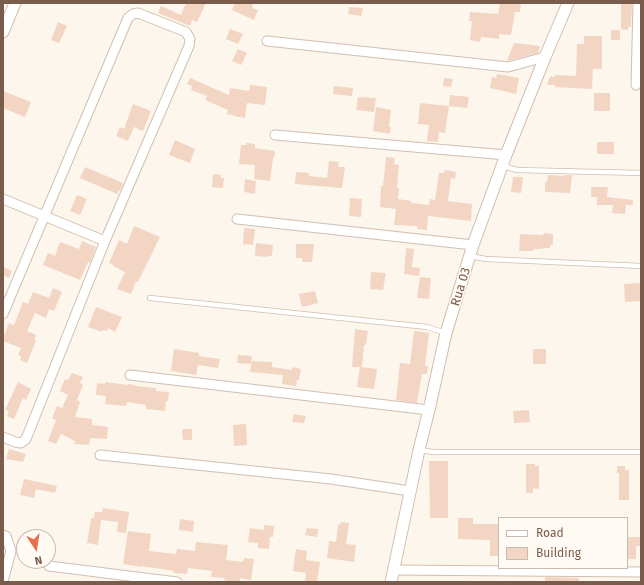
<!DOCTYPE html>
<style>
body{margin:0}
#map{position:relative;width:644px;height:585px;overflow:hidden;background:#fdf6ec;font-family:"Fira Sans",sans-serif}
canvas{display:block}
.frame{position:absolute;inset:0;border:4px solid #7a5c4d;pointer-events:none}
.legend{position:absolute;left:498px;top:517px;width:130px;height:52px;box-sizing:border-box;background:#fffaf3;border:1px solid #cabbb1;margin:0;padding:5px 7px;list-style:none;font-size:12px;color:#7a5c4d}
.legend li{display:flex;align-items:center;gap:8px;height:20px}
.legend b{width:20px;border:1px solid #cabbb1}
.north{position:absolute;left:16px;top:529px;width:40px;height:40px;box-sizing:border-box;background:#fffaf3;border:1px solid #cabbb1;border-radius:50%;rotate:168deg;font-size:11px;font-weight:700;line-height:16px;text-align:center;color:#7a5c4d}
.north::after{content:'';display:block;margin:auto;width:14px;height:18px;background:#e76f51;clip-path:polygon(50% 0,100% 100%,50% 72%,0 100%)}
</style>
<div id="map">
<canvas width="644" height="585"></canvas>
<div class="frame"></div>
<ul class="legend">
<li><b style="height:5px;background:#fff"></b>Road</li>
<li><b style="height:11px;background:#f3d5c3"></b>Building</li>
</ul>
<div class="north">N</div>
</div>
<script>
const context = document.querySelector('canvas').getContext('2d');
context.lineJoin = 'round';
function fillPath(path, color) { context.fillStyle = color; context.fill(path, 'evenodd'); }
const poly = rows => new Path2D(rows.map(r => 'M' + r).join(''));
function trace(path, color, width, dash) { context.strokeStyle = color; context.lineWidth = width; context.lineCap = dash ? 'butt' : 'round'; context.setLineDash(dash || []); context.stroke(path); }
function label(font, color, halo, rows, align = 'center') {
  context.font = font + ' "Fira Sans",sans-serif'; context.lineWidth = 3.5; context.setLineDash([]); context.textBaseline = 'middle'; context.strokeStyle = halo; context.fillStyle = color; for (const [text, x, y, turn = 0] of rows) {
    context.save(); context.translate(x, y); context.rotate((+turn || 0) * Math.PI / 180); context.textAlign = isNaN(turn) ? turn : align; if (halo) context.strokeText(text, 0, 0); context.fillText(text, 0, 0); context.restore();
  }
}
fillPath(poly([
 [186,3,206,3,197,22,192,20,190,26,158,13,161,6,181,15],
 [235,3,254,3,252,8,258,10,254,20,232,10],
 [500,3,521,3,520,12,515,12,511,35,499,34,499,39,481,37,480,42,470,40,472,21,469,21,470,12,498,14],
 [621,3,632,3,631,27,628,27,628,30,621,29],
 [349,7,363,8,361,16,348,14],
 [58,22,67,26,59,43,51,40],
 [230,29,243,34,238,44,226,39],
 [611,30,620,30,620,40,611,40],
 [584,36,602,36,602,69,593,69,592,89,555,87,555,85,547,85,550,76,555,77,555,75,576,76,577,44,584,44],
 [514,43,540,46,538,53,507,61],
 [238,49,247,53,241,65,232,61],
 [497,74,519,78,516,94,490,88,492,77,496,78],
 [190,78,229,95,230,88,249,91,250,85,267,87,265,105,247,103,245,118,233,116,233,115,227,114,228,110,205,100,207,96,191,90,192,86,187,84],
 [444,78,453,79,451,87,443,86],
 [334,86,353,88,352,96,333,94],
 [3,91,31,102,25,117,3,108],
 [594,93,610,93,610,111,594,111],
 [450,95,469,97,467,108,449,106],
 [358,97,376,98,374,112,356,110],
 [420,103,449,106,445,133,439,132,438,142,427,141,429,125,418,124],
 [133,104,151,111,143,131,134,127,128,141,116,136,120,127,124,129],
 [376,107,391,110,389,127,391,127,390,134,373,131],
 [175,140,195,149,190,163,169,155],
 [597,142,614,142,614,154,597,154],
 [246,143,255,144,255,148,275,151,274,158,273,158,270,181,254,179,255,165,239,164,241,145,246,145],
 [386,157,395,158,394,164,399,165,397,188,399,188,398,199,411,201,411,203,429,205,430,199,435,200,439,173,444,173,445,170,456,172,455,179,451,178,448,201,472,204,471,221,428,216,427,230,417,229,417,226,394,225,396,209,380,207,381,186,383,186],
 [329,161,339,162,338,167,345,167,342,188,295,184,296,172,309,173,309,176,327,178],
 [85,167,123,183,120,191,119,190,117,194,80,178],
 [213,174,221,175,221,178,224,178,223,188,212,187],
 [548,175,564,176,564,175,572,175,570,193,545,192,545,182,547,182],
 [513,177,523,177,521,193,511,192],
 [245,179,256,181,255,194,244,192],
 [591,187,608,187,607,197,633,200,633,205,626,205,625,214,612,213,613,205,597,205,597,197,591,197],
 [77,195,87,199,80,215,70,211],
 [350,198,362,199,361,217,349,216],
 [134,226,160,237,138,282,136,281,131,294,117,289,125,272,113,266,113,265,109,263,119,240,127,244],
 [244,228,255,229,253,245,243,244],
 [544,233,553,234,553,245,550,245,550,248,543,248,543,249,534,249,533,251,519,251,520,234,543,235],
 [82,241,96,247,90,263,88,262,80,280,43,265,48,253,55,256,60,242,79,249],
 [256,243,273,245,272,256,268,256,268,257,255,256],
 [296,244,314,244,312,262,304,262,302,261,302,258,296,258],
 [406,248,414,249,412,267,420,268,419,276,404,274],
 [3,267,12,271,9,278,3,275],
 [371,272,386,273,383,290,370,289],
 [420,277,431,278,429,299,417,298],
 [641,283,641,301,625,302,624,284],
 [53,288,62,292,54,311,49,309,46,318,35,313,27,331,36,335,34,340,36,341,27,363,20,360,21,356,18,355,21,348,3,341,3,338,9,323,14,325,23,302,28,304,33,292,49,298],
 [315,291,318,303,302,307,299,294],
 [96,307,122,317,115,332,108,328,107,331,103,330,102,332,88,327],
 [355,329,368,331,366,345,364,345,362,367,352,367],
 [414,331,429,333,425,366,428,366,427,374,422,374,417,403,396,400,400,363,410,364],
 [174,349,199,353,199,356,220,359,218,368,198,365,196,375,171,371],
 [533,349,546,349,546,364,533,364],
 [238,355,252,356,251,364,237,363],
 [252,361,272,362,272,367,292,370,292,367,301,369,299,380,297,380,296,386,282,384,283,375,250,372],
 [360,367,377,369,374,389,357,387],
 [72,373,83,377,80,383,83,385,77,400,80,402,75,417,92,419,92,425,108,427,107,439,90,438,89,445,74,444,75,441,61,434,56,444,48,441,56,420,52,418,57,406,62,408,68,395,60,391,65,379,68,380],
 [18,382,31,389,26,400,23,398,14,419,7,416,9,411,5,410],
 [105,382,128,385,128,384,135,385,135,386,156,388,156,391,169,392,168,401,166,401,165,411,146,409,146,405,127,402,126,406,105,404,106,396,96,395,97,383,105,384],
 [529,410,530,422,514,423,513,411],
 [294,414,306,416,304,423,292,422],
 [246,424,247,445,234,446,233,425],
 [182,429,192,429,192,440,183,440],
 [9,449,26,454,23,462,6,459],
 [429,461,448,461,448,518,430,518],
 [526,464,535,464,535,466,539,466,539,489,533,488,533,493,526,493],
 [617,466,625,466,625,470,629,470,629,500,619,500,619,473,617,473],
 [24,479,57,486,55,493,36,489,34,498,20,495],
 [103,508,129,512,126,533,117,532,118,522,101,520,98,545,87,543,91,518,94,518,95,512,102,512],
 [458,518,473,518,473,524,499,524,499,556,490,556,490,540,458,539],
 [180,519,194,521,193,532,179,530],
 [341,522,349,523,346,544,356,545,354,562,327,558,329,541,336,542,338,524,340,525],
 [264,525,274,526,273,537,270,537,269,549,258,548,258,543,248,542,250,528,264,530],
 [307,528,318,529,317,537,305,535],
 [128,531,151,534,149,551,176,554,177,549,195,551,196,542,228,545,226,560,243,562,244,558,254,559,251,580,240,578,240,582,225,582,224,578,211,577,212,571,188,568,187,574,173,573,174,571,141,566,141,567,123,564],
 [627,537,641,537,641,546,636,546,636,559,627,559],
 [296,549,307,551,306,560,320,562,317,582,305,582,306,573,293,571],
 [545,577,579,578,579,582,545,582]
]), '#f3d5c3');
const service = poly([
 [503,166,517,170,641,173],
 [470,256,486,259,641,266],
 [150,298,427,327,446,333],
 [419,450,434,452,641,452]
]);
const minor = poly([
 [267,41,508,67,545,57],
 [636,85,638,3],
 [275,135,506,155],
 [3,199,105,241],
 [237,219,473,245],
 [3,314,128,18,133,14,138,13,186,32,190,39,189,46,105,241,26,439,21,443,15,442,3,437],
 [130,375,429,410],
 [100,455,331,479,410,491],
 [3,535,6,536,11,551,3,582],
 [49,566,177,582],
 [393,570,641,572]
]);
const tertiary = poly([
 [3,32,15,3],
 [391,582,419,450,429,410,446,333,473,245,506,155,545,57,568,3]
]);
trace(service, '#d1beb0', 6);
trace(minor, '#d1beb0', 11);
trace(tertiary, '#d1beb0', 13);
trace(service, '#fff', 4.5);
trace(minor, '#fff', 9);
trace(tertiary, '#fff', 11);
label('13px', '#7a5c4d', '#fffaf3', [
 ["Rua 03",461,287,-73]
]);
</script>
